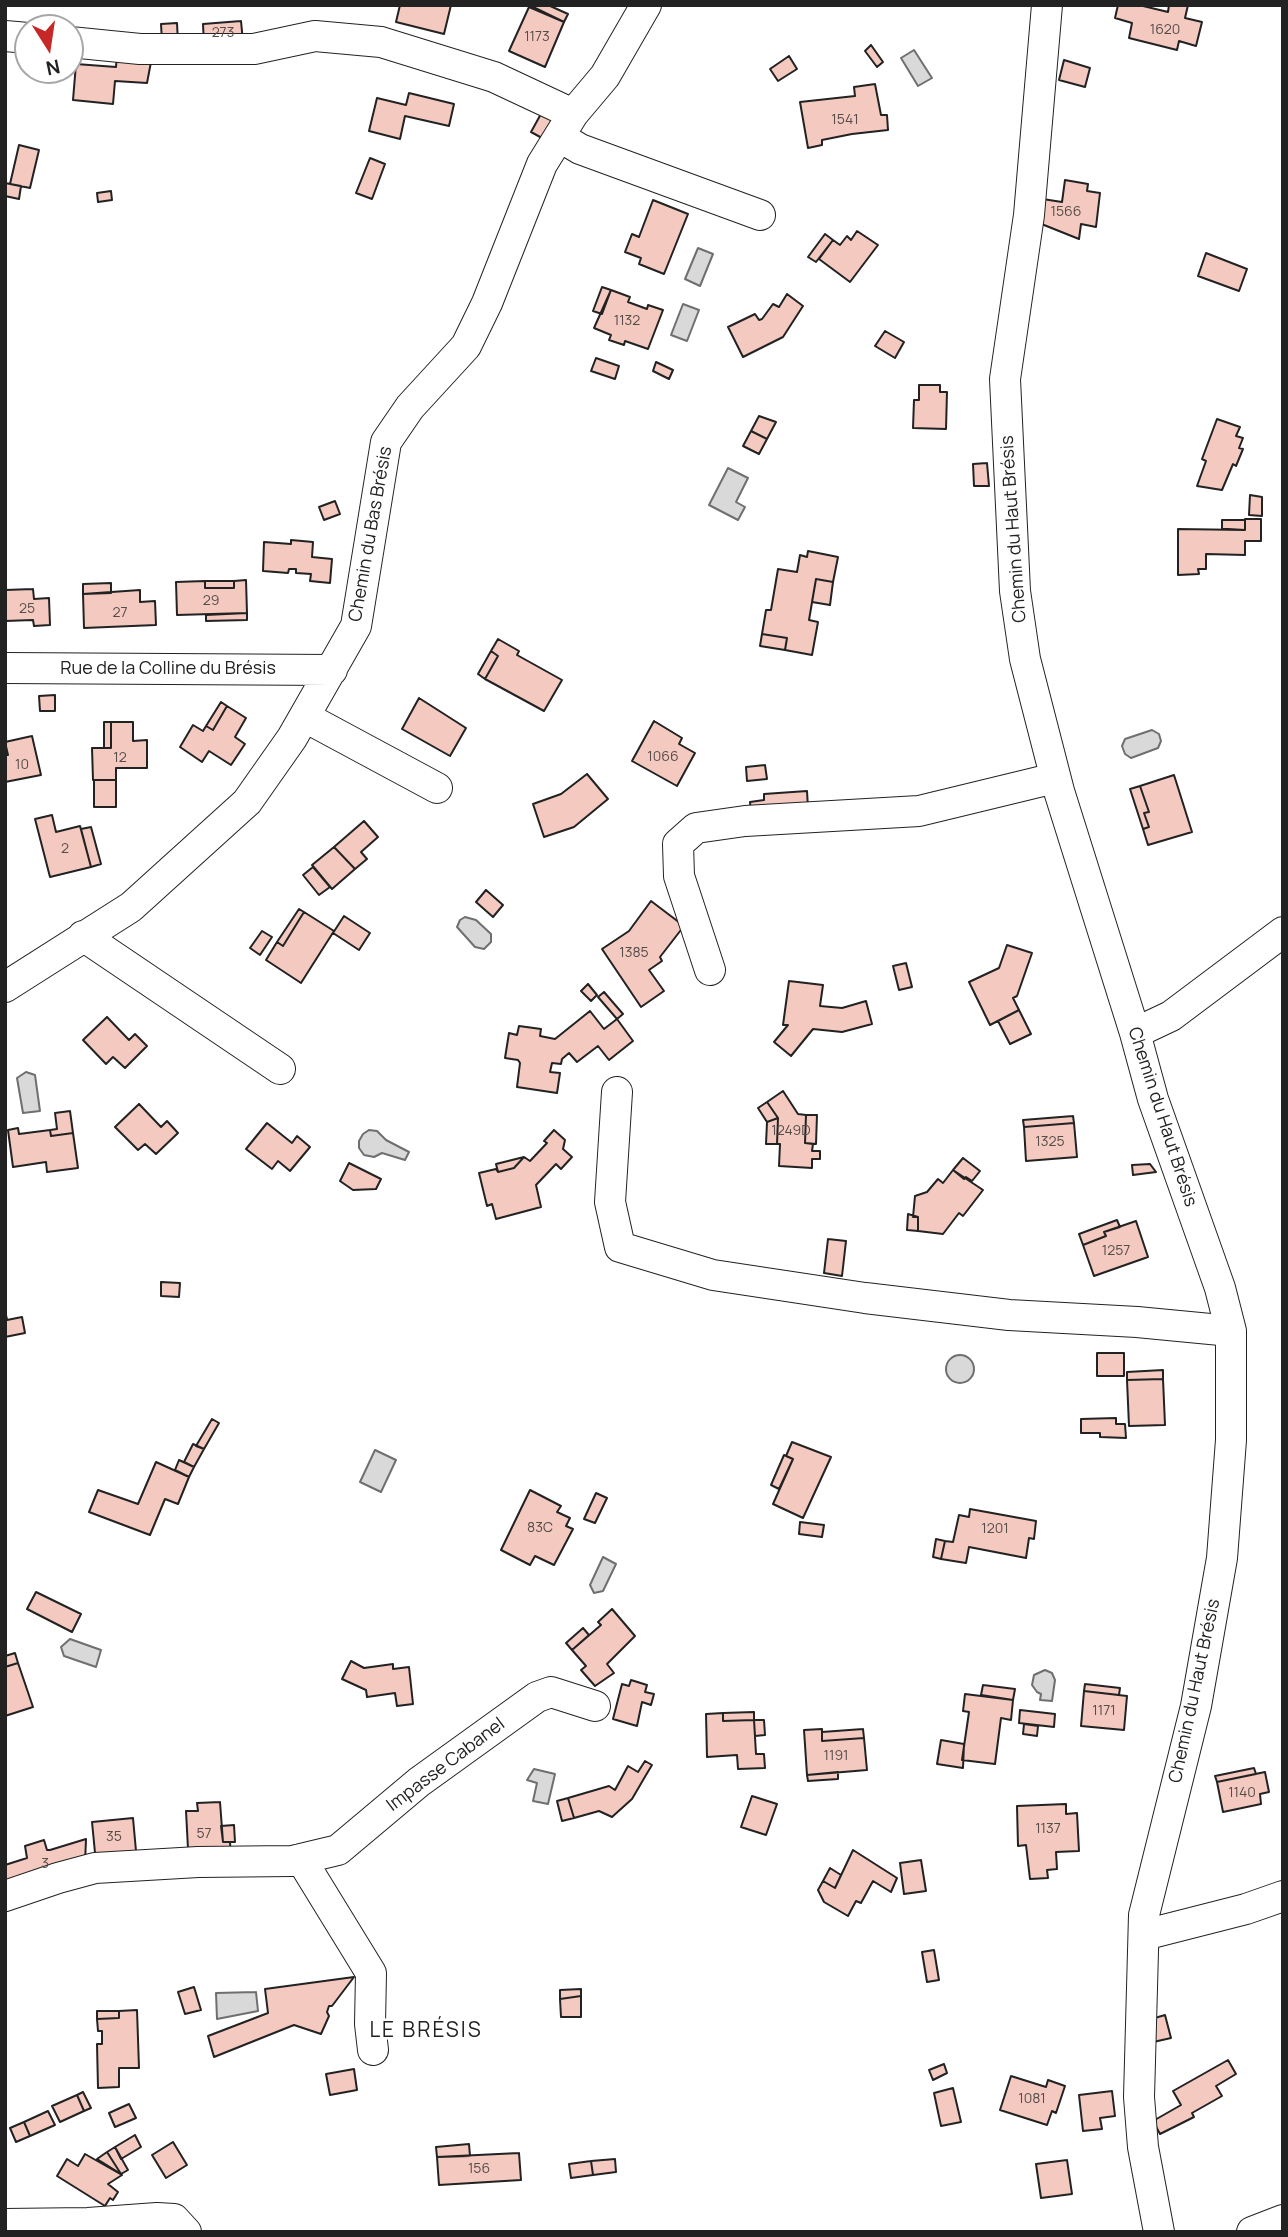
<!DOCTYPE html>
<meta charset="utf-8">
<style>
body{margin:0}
#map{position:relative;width:1288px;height:2237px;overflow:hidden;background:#fff;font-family:Manrope,sans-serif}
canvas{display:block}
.frame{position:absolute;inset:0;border:7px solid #222;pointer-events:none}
.north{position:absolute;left:14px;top:14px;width:70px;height:70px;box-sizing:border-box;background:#fff;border:2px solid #a7a7a7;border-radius:50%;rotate:168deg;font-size:19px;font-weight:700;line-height:28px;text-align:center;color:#222}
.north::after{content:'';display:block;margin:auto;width:24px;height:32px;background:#c62828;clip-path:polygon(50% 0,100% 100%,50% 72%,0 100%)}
</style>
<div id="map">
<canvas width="1288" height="2237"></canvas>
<div class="frame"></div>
<div class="north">N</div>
</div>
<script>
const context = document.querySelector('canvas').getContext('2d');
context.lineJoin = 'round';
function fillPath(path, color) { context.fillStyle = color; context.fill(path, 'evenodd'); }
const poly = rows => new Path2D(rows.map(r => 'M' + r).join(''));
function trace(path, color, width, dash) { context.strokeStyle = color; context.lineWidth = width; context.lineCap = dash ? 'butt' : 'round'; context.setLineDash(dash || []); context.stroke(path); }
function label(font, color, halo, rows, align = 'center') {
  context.font = font + ' Manrope,sans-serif'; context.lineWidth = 5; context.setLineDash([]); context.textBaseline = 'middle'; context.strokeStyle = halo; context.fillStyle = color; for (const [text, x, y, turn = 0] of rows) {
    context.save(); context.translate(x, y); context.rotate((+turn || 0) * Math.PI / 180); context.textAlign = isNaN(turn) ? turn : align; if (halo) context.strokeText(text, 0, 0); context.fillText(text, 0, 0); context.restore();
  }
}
const water = poly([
 [914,50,932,78,918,86,901,58,914,50],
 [698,248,713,254,700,286,685,279,698,248],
 [683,304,699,310,687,341,671,335,683,304],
 [728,468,748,478,736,502,745,507,738,520,709,505,728,468],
 [1152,730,1159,734,1161,741,1158,748,1131,758,1125,754,1122,746,1125,739,1152,730],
 [465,917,476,920,491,934,491,942,484,949,475,947,457,927,460,920,465,917],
 [26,1072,35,1075,40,1111,23,1113,17,1078,26,1072],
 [369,1130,377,1131,386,1140,409,1152,405,1160,382,1153,374,1157,364,1155,359,1148,359,1141,363,1134,369,1130],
 '946 1369a14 14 0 1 1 28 0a14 14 0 1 1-28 0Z',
 [375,1450,396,1460,381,1492,360,1482,375,1450],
 [603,1557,616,1564,603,1591,594,1593,590,1585,603,1557],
 [70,1639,101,1650,96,1667,64,1656,61,1647,70,1639],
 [1045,1670,1052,1673,1055,1680,1052,1701,1040,1700,1041,1694,1037,1692,1032,1685,1034,1675,1045,1670],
 [534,1769,555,1774,548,1804,533,1801,537,1783,527,1780,534,1769],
 [256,1992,258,2011,217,2019,216,1993,256,1992]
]);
fillPath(water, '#d9d9d9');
trace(water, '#6f6f6f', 2);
const building = poly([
 [400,5,451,5,444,34,396,22,400,5],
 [529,5,548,5,568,14,564,22,529,5],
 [1118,5,1139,5,1168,12,1169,5,1188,5,1185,18,1202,22,1196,46,1179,41,1177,50,1129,38,1132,23,1115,18,1118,5],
 [529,7,564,22,545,67,509,51,529,7],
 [241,21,243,42,204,45,203,24,241,21],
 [177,23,178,43,162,42,161,24,177,23],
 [871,45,883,62,877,67,865,51,871,45],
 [117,54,151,62,147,83,115,81,113,104,73,100,76,64,116,67,117,54],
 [789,56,797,69,778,81,770,69,789,56],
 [1064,60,1090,68,1085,87,1059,80,1064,60],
 [875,84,881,115,887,115,888,130,852,134,822,140,822,145,808,148,800,102,855,96,854,87,875,84],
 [409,93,454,104,449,126,405,116,400,139,369,131,377,98,406,105,409,93],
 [542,112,552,120,542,138,531,132,542,112],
 [19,145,39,150,30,188,10,184,19,145],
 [370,158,385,164,372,199,356,193,370,158],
 [1065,180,1088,184,1087,191,1100,193,1096,227,1081,224,1079,239,1034,221,1036,198,1062,202,1065,180],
 [5,183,21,186,19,199,5,196,5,183],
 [111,191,112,200,98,202,97,193,111,191],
 [653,200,688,214,664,274,639,264,641,258,625,252,632,234,639,237,653,200],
 [857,231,878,245,850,282,819,259,833,240,840,245,847,236,851,240,857,231],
 [825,234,833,240,816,262,808,257,825,234],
 [1206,253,1247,269,1239,291,1198,276,1206,253],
 [602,287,611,290,602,314,593,311,602,287],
 [611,290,630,297,628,302,647,309,648,305,663,310,648,349,625,341,624,345,609,340,611,335,594,328,611,290],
 [787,294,803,306,783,337,743,357,728,327,755,314,759,320,762,319,773,304,779,307,787,294],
 [885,331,904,342,895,358,875,346,885,331],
 [596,358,619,366,615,379,591,371,596,358],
 [656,362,673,370,669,379,653,371,656,362],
 [919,385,940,385,940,392,947,392,946,429,913,428,914,400,919,400,919,385],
 [759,416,776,422,767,439,751,431,759,416],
 [1217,419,1240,427,1236,436,1243,438,1239,448,1243,449,1236,466,1233,464,1222,490,1197,486,1206,461,1202,459,1217,419],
 [751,431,767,439,759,454,743,446,751,431],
 [987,463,989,486,974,486,973,464,987,463],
 [1250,495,1262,497,1262,516,1249,515,1250,495],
 [335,501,340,514,324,520,319,507,335,501],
 [1245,519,1261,519,1261,541,1245,541,1245,555,1206,554,1206,569,1198,569,1199,574,1178,575,1178,529,1245,530,1245,519],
 [1222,520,1245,520,1245,530,1222,529,1222,520],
 [291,540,313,542,312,557,332,559,330,583,310,581,311,574,296,573,296,569,289,569,288,573,263,571,264,542,291,544,291,540],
 [808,551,838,557,833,582,816,579,809,620,818,622,812,655,785,650,787,638,762,634,766,610,771,610,778,569,797,572,800,555,807,557,808,551],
 [816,579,833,582,830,605,812,602,816,579],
 [246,580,247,613,177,615,176,582,205,581,205,588,234,588,234,581,246,580],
 [205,581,234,581,234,588,205,588,205,581],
 [111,583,111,593,83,594,83,584,111,583],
 [33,589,34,599,49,598,50,625,34,626,33,620,5,621,5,590,33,589],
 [140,590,140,602,155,601,156,625,84,628,83,594,140,590],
 [247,613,247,620,206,621,206,615,247,613],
 [762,634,787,638,785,650,760,646,762,634],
 [498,639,519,651,517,655,562,680,544,711,485,679,498,656,491,651,498,639],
 [491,651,498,656,485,679,478,674,491,651],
 [55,695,55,711,40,711,39,696,55,695],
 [419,698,466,728,450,756,402,729,419,698],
 [221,702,227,706,213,730,206,726,221,702],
 [227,706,246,718,235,737,245,744,231,765,209,751,202,762,180,747,193,725,203,731,206,726,213,730,227,706],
 [654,721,682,738,679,744,695,753,677,786,632,761,654,721],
 [104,722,111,722,111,748,104,748,104,722],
 [111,722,133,722,133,741,147,740,147,768,116,768,116,780,93,780,92,748,111,748,111,722],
 [32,736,41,775,5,782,5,755,8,755,5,742,32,736],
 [765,765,767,779,747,781,746,767,765,765],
 [587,774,608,799,574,827,544,837,533,804,561,794,587,774],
 [1174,775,1192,832,1148,845,1143,829,1149,827,1144,813,1149,812,1140,786,1174,775],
 [94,780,116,780,116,807,94,807,94,780],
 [1140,786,1149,812,1144,813,1149,827,1143,829,1130,789,1140,786],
 [807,791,808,808,751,813,750,802,764,800,764,794,807,791],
 [52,815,56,832,80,826,91,867,50,877,35,819,52,815],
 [364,821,378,837,361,852,367,859,355,869,334,847,364,821],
 [91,827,101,864,91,867,81,829,91,827],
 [334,847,355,869,332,889,312,865,334,847],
 [313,867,330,887,319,895,303,875,313,867],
 [486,890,503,905,493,917,476,902,486,890],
 [651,901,684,926,660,957,662,961,649,970,664,991,641,1007,602,949,629,931,651,901],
 [299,909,304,912,283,946,277,942,299,909],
 [304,912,334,931,301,983,266,960,277,942,283,946,304,912],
 [344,916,370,933,359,950,333,933,344,916],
 [262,931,272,937,260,955,250,948,262,931],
 [1007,945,1032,953,1017,996,1013,998,1019,1010,990,1025,969,982,999,968,1007,945],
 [906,963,912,987,899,990,893,966,906,963],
 [789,981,823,985,820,1006,842,1008,866,1001,872,1024,842,1032,813,1029,791,1056,774,1042,788,1025,783,1025,789,981],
 [588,984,597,995,591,1001,581,991,588,984],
 [604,992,623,1014,617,1019,598,997,604,992],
 [1019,1010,1031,1034,1010,1044,998,1021,1019,1010],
 [590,1011,604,1029,617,1019,633,1041,609,1060,598,1046,577,1062,569,1053,562,1059,561,1064,552,1063,550,1072,560,1073,557,1093,517,1087,520,1063,518,1060,505,1058,509,1033,517,1035,519,1026,541,1029,540,1036,555,1039,590,1011],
 [107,1017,129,1040,135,1034,147,1046,125,1068,113,1057,106,1064,83,1040,107,1017],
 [783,1091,798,1114,806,1115,805,1143,813,1144,812,1151,820,1151,820,1159,812,1159,812,1168,779,1166,780,1144,777,1144,778,1118,767,1102,783,1091],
 [767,1102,778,1118,767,1122,758,1108,767,1102],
 [139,1104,161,1127,167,1121,178,1133,156,1154,145,1144,138,1150,115,1127,139,1104],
 [70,1111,73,1133,51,1136,50,1130,57,1129,55,1113,70,1111],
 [806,1115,817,1115,816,1144,805,1143,806,1115],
 [1073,1116,1074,1123,1024,1127,1023,1120,1073,1116],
 [778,1118,777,1144,766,1144,767,1122,778,1118],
 [267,1123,292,1143,297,1136,310,1147,290,1171,278,1161,272,1169,246,1149,267,1123],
 [1074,1123,1077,1157,1026,1161,1024,1127,1074,1123],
 [18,1128,19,1134,50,1130,51,1136,73,1133,78,1168,47,1172,46,1162,13,1167,8,1130,18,1128],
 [554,1130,565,1140,563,1149,572,1157,561,1169,556,1164,536,1185,541,1207,496,1219,492,1204,487,1206,479,1173,496,1169,498,1172,514,1168,524,1157,530,1161,547,1143,544,1141,554,1130],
 [524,1157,514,1168,498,1172,496,1164,524,1157],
 [963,1158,980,1171,972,1181,966,1177,964,1179,953,1170,963,1158],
 [349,1163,381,1179,376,1189,353,1190,340,1181,349,1163],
 [1150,1164,1156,1172,1133,1175,1132,1165,1150,1164],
 [953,1170,983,1190,963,1216,959,1213,943,1234,918,1231,918,1217,913,1217,915,1196,927,1192,938,1179,943,1183,953,1170],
 [908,1214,918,1217,918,1231,907,1230,908,1214],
 [1117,1220,1120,1227,1104,1232,1106,1236,1083,1245,1079,1234,1117,1220],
 [1136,1221,1148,1257,1094,1276,1083,1245,1106,1236,1104,1232,1136,1221],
 [828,1239,846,1241,842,1276,824,1273,828,1239],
 [161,1282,180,1283,179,1297,161,1296,161,1282],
 [6,1315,7,1320,22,1317,25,1333,5,1337,6,1315],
 [1097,1353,1124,1353,1124,1376,1097,1376,1097,1353],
 [1163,1370,1163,1379,1127,1380,1127,1372,1163,1370],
 [1163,1379,1165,1425,1129,1426,1127,1380,1163,1379],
 [1116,1418,1116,1424,1125,1424,1126,1438,1100,1437,1100,1433,1081,1433,1081,1419,1116,1418],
 [212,1419,219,1423,204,1449,196,1446,212,1419],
 [792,1442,831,1457,803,1518,773,1504,793,1459,786,1456,792,1442],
 [193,1444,204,1449,194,1467,184,1462,193,1444],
 [784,1455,793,1459,779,1489,771,1485,784,1455],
 [179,1460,194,1467,189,1477,175,1470,179,1460],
 [156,1462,189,1477,178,1504,165,1499,150,1535,89,1512,98,1490,138,1504,156,1462],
 [530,1490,561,1506,557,1512,570,1518,566,1526,573,1529,554,1565,535,1556,530,1565,501,1550,530,1490],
 [596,1493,607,1498,595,1523,584,1519,596,1493],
 [970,1509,1036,1521,1034,1539,1029,1538,1026,1558,969,1547,966,1563,941,1559,945,1541,953,1542,959,1515,969,1517,970,1509],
 [800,1522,824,1525,822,1537,799,1534,800,1522],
 [936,1539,945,1541,941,1559,933,1557,936,1539],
 [36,1592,81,1614,72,1632,27,1609,36,1592],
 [612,1609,635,1636,607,1664,614,1673,595,1686,581,1670,586,1666,572,1650,601,1625,598,1622,612,1609],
 [583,1628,589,1635,572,1650,566,1643,583,1628],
 [15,1653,18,1663,5,1667,5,1656,15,1653],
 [351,1661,364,1668,393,1664,393,1669,409,1667,413,1704,397,1706,395,1693,367,1697,366,1690,342,1679,351,1661],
 [18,1663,33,1707,5,1716,5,1667,18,1663],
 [631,1680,647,1685,645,1692,654,1694,651,1705,642,1702,637,1726,613,1719,622,1684,629,1686,631,1680],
 [1085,1684,1120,1688,1119,1695,1084,1691,1085,1684],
 [983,1685,1015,1689,1013,1700,981,1695,983,1685],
 [1084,1691,1127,1696,1124,1730,1081,1726,1084,1691],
 [965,1694,1013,1700,1011,1720,1001,1718,995,1764,962,1760,969,1712,963,1711,965,1694],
 [1020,1710,1055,1714,1054,1727,1019,1723,1020,1710],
 [754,1712,754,1720,723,1721,723,1713,754,1712],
 [723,1713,723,1721,754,1720,756,1754,764,1754,765,1768,738,1769,737,1755,707,1757,706,1714,723,1713],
 [754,1720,764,1720,765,1735,755,1736,754,1720],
 [1024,1724,1038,1726,1037,1736,1023,1734,1024,1724],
 [822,1729,822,1741,864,1738,867,1770,807,1775,804,1730,822,1729],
 [863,1729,864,1738,822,1741,822,1732,863,1729],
 [941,1740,964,1744,963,1768,937,1764,941,1740],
 [645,1761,652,1765,646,1775,632,1799,612,1817,599,1811,574,1818,568,1798,609,1786,615,1790,628,1766,638,1772,645,1761],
 [1254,1768,1256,1774,1217,1782,1215,1776,1254,1768],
 [838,1772,838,1779,808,1781,807,1775,838,1772],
 [1265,1772,1269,1792,1260,1794,1261,1804,1223,1812,1217,1782,1265,1772],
 [752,1796,777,1804,766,1835,741,1827,752,1796],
 [568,1798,574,1818,562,1821,557,1801,568,1798],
 [220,1802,223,1842,230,1842,231,1859,218,1859,217,1847,188,1849,186,1811,198,1811,197,1803,220,1802],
 [1066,1804,1066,1814,1077,1813,1079,1851,1056,1852,1057,1869,1047,1870,1048,1878,1030,1879,1026,1845,1018,1846,1017,1806,1066,1804],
 [133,1818,136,1851,96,1863,92,1822,133,1818],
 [234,1825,235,1842,223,1842,221,1826,234,1825],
 [86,1839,85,1864,8,1889,5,1879,5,1865,27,1858,25,1846,44,1840,47,1850,50,1850,86,1839],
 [853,1850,897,1878,891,1892,873,1881,861,1903,856,1901,848,1916,824,1902,818,1890,823,1881,835,1888,853,1850],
 [921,1860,926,1891,904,1894,900,1863,921,1860],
 [830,1868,841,1875,835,1888,823,1881,830,1868],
 [934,1950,939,1980,927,1982,922,1952,934,1950],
 [354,1977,332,2006,329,2006,327,2012,329,2016,321,2034,294,2025,214,2057,208,2036,268,2013,265,1989,354,1977],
 [194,1987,201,2010,185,2014,178,1992,194,1987],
 [581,1989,581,1996,560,1999,560,1990,581,1989],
 [581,1996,581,2017,561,2017,560,1999,581,1996],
 [137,2010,139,2068,119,2068,119,2087,98,2088,97,2044,102,2044,102,2031,98,2031,97,2019,119,2018,119,2011,137,2010],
 [97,2011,119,2011,119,2018,97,2019,97,2011],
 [1165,2015,1171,2038,1149,2043,1148,2020,1165,2015],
 [1228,2060,1236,2074,1216,2086,1222,2096,1192,2113,1194,2117,1160,2134,1153,2121,1181,2105,1173,2091,1228,2060],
 [944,2064,947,2073,933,2080,929,2070,944,2064],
 [354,2069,357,2090,330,2095,326,2074,354,2069],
 [1011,2076,1046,2087,1048,2080,1065,2086,1056,2113,1052,2111,1047,2125,1000,2110,1011,2076],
 [953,2088,961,2122,941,2126,934,2093,953,2088],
 [1112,2091,1115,2116,1100,2118,1102,2129,1083,2131,1079,2095,1112,2091],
 [83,2092,91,2108,84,2111,77,2095,83,2092],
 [77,2095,84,2111,60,2122,52,2106,77,2095],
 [129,2104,136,2118,115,2127,109,2113,129,2104],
 [48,2111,55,2125,30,2136,24,2122,48,2111],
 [24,2122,30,2136,16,2142,10,2128,24,2122],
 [135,2135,141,2147,121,2159,115,2147,135,2135],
 [173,2142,187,2165,166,2178,152,2155,173,2142],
 [469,2144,470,2156,437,2157,436,2147,469,2144],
 [115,2147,128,2170,121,2174,107,2152,115,2147],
 [107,2152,121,2174,97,2159,107,2152],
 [519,2153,521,2180,439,2185,437,2157,519,2153],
 [85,2154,122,2175,108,2184,118,2192,113,2200,110,2198,105,2206,57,2176,67,2159,78,2166,85,2154],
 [615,2159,616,2172,593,2175,591,2161,615,2159],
 [1067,2160,1072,2194,1041,2198,1036,2164,1067,2160],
 [591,2161,593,2175,571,2178,569,2164,591,2161]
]);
fillPath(building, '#f3c9c0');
trace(building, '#222', 2);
const minor = poly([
 [1047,5,1029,215,1005,379,1015,591,1025,659,1059,791,1135,1033,1153,1099,1220,1288,1231,1331,1231,1440,1222,1558,1196,1706,1144,1915,1139,2097,1143,2147,1159,2232],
 [5,36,28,38],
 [70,42,140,49,254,49,315,36,381,42,494,77,573,114],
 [560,137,580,149,760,215],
 [5,668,332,670],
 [305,717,437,788],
 [83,936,280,1069],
 [710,970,679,876,678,844,696,828,745,821,919,811,1055,778],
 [5,987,131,907,247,802,292,738,356,626,386,442,410,407,466,346,487,303,542,164,573,114,605,76,646,5],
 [1135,1033,1171,1016,1283,932],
 [617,1092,610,1202,620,1247,713,1275,865,1298,1009,1315,1137,1322,1231,1331],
 [301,1859,371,1973,370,2024,373,2050],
 [5,1896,58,1878,95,1868,198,1862,292,1861,338,1850,419,1782,537,1697,551,1692,595,1706],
 [1144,1935,1246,1909,1283,1896],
 [5,2224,88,2223,157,2218,174,2219,186,2232],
 [1252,2232,1283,2220]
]);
trace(minor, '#222', 32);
trace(minor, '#fff', 30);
label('14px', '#564c4a', null, [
 ["1620",1165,30],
 ["273",223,33],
 ["1173",537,37],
 ["1541",845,120],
 ["1566",1066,212],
 ["1132",627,321],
 ["29",211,601],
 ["25",27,609],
 ["27",120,613],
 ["1066",663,757],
 ["12",120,758],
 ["10",22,765],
 ["2",65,849],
 ["1385",634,953],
 ["1249D",791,1131],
 ["1325",1050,1142],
 ["1257",1116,1251],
 ["83C",540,1528],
 ["1201",995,1529],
 ["1171",1104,1711],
 ["1191",836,1756],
 ["1140",1242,1793],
 ["1137",1048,1829],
 ["57",204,1834],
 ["35",114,1837],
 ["3",45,1864],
 ["1081",1032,2099],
 ["156",479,2169]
]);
label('18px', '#222', '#fff', [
 ["Chemin du Haut Brésis",1014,529,-94],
 ["Chemin du Bas Brésis",371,534,-80],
 ["Rue de la Colline du Brésis",168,669],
 ["Chemin du Haut Brésis",1162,1117,72],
 ["Chemin du Haut Brésis",1195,1691,-78],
 ["Impasse Cabanel",446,1765,-37]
]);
context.letterSpacing = '2px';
label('21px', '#222', '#fff', [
 ["LE BRÉSIS",426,2031]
]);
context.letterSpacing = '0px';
</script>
